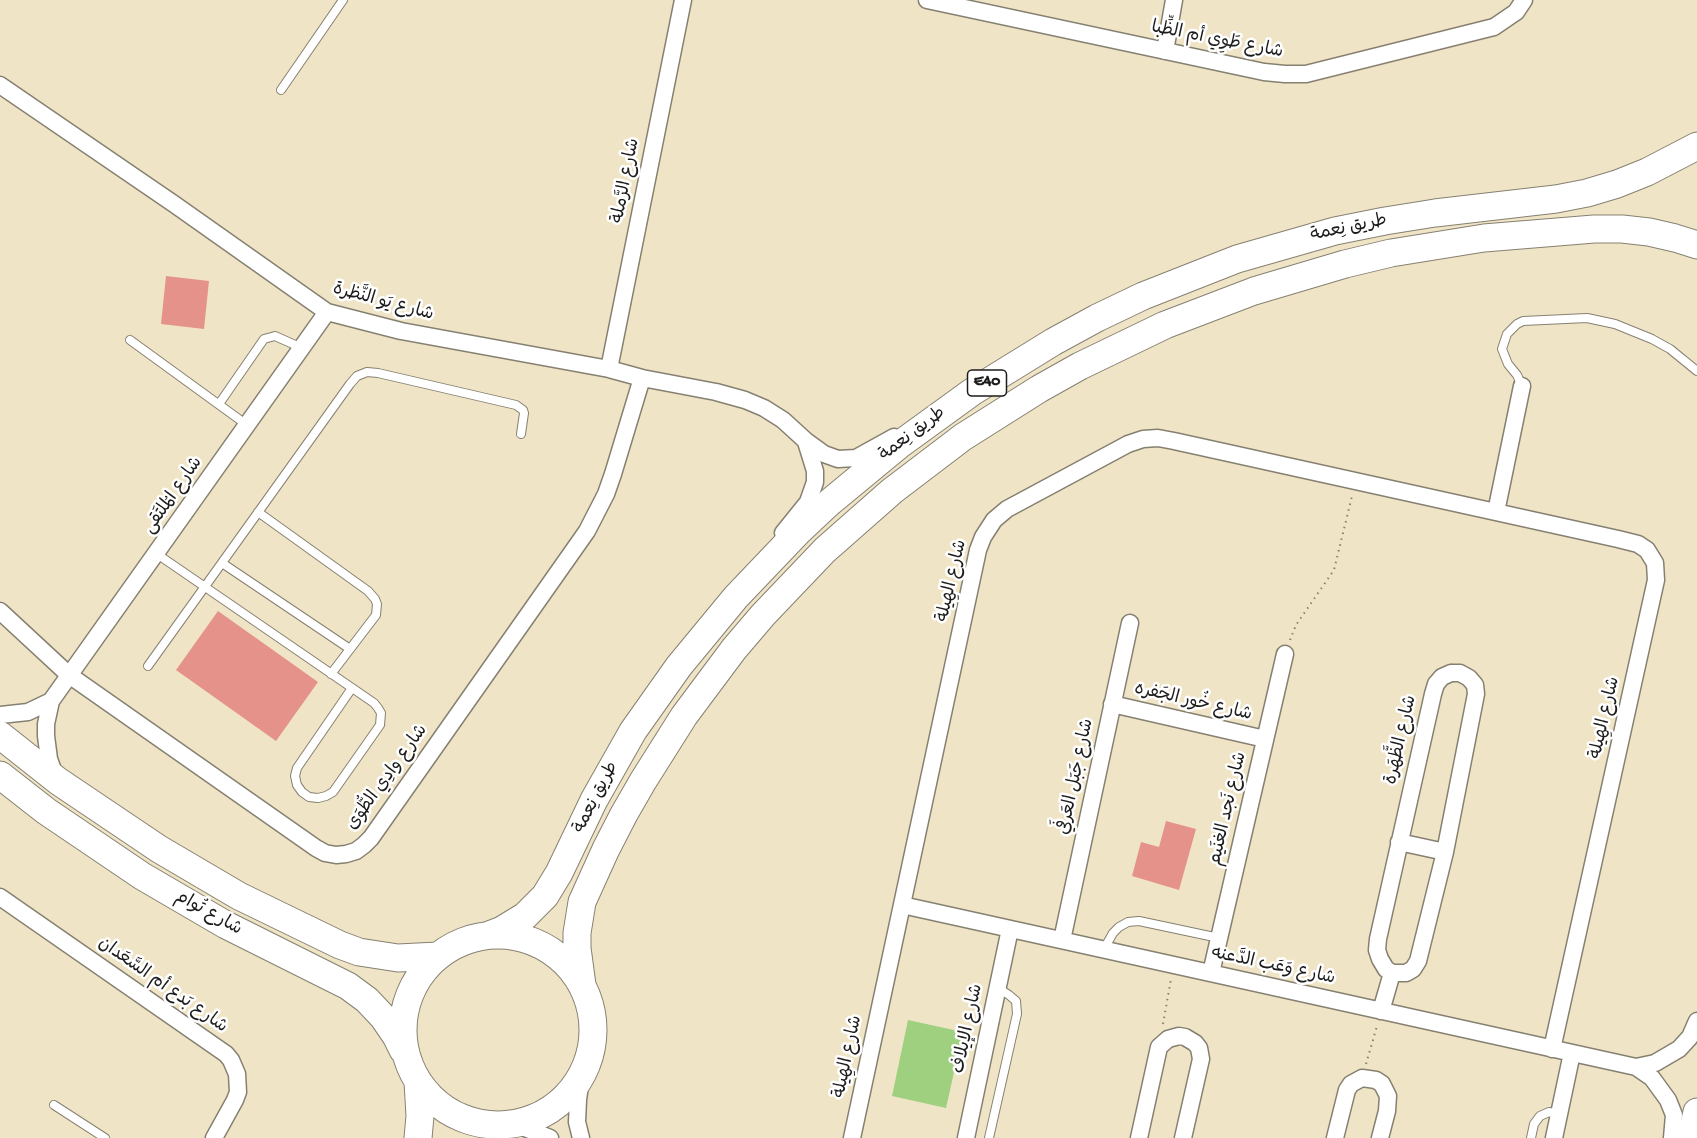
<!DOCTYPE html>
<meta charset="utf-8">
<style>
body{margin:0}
canvas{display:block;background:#f0e4c6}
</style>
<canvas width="1697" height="1138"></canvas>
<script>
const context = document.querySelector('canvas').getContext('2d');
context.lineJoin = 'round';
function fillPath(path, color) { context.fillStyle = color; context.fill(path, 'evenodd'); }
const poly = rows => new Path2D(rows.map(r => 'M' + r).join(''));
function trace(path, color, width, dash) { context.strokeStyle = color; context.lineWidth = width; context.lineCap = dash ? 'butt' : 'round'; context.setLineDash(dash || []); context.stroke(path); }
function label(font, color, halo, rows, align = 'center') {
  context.font = font + ' "Gochi Hand","Playpen Sans Arabic",sans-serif'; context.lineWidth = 5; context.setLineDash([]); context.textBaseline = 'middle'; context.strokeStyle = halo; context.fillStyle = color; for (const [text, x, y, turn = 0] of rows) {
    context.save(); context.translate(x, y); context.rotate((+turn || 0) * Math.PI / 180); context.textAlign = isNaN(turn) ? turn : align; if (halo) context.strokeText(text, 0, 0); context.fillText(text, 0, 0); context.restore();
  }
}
fillPath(poly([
 [908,1020,963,1032,946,1108,892,1096]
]), '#9ed080');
fillPath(poly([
 [166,276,209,281,204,329,161,324],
 [218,611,318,682,276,741,176,670],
 [1166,821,1196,829,1179,890,1132,876,1141,842,1159,847]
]), '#e5938a');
const lane = poly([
 [281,90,343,0],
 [130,340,247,425],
 [1522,386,1517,375,1508,364,1502,349,1507,334,1517,324,1523,321,1587,318,1615,324,1652,339,1670,349,1697,371],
 [219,404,264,339,275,336,302,348],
 [258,512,368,591,375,599,377,604,376,615,331,674],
 [157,554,374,703,378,708,381,713,380,725,333,792,326,796,318,798,309,797,302,792,297,785,295,776,297,768,352,688],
 [222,563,350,649],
 [148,666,350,384,357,376,367,372,378,373,516,405,523,410,524,413,521,434],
 [1104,949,1113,933,1119,927,1128,922,1139,921,1219,938],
 [54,1105,105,1138],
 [989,1138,1017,1014,1016,1001,1009,995,998,988],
 [1531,1138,1534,1124,1540,1116,1549,1112,1559,1114]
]);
const street = poly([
 [927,0,1264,72,1285,74,1306,74,1494,27,1516,12,1524,0],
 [1165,51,1174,0],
 [0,85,174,204,327,312,401,331,609,369,642,378,716,392,745,400,764,408,783,420,806,441,824,454,838,459,856,458,894,437],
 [609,369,683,0],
 [1496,512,1522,386],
 [783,533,808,502,815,482,815,471,806,442],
 [0,611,69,675,316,848,325,853,336,855,346,854,356,851,364,845,371,838,587,531,606,494,613,474,642,378],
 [1451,673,1460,673,1469,678,1475,685,1476,694,1445,852,1418,961,1413,969,1406,973,1392,973,1386,969,1380,959,1377,950,1378,939,1433,694,1436,684,1442,677,1451,673],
 [1112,704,1265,739],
 [0,715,28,712,51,701],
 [55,776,49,759,46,736,46,724,51,701,327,312],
 [1399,842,1445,852],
 [0,897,226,1054,231,1060,237,1074,238,1092,235,1100,214,1138],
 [902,905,1636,1067,1652,1078,1668,1100,1674,1115,1672,1138],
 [1062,940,1130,623],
 [1211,973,1285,654],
 [1381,1011,1392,973],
 [1636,1067,1655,1063,1679,1049,1690,1037,1697,1021],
 [515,1124,550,1138],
 [581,1138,577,1122,578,1100,581,1078],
 [852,1138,978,550,983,537,994,520,1007,509,1128,444,1143,439,1158,438,1174,441,1618,539,1638,544,1647,550,1655,563,1656,580,1552,1049],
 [966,1138,1010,929],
 [1139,1138,1159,1047,1168,1039,1179,1036,1185,1037,1195,1043,1199,1048,1201,1059,1183,1138],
 [1335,1138,1347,1090,1351,1084,1362,1078,1376,1080,1382,1084,1388,1096,1387,1111,1380,1138],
 [1554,1138,1572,1053]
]);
const primary = poly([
 [0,735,58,781,159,849,239,896,340,945,359,952,398,958,438,956],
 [0,775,46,811,142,876,226,925,348,986,367,1000,383,1017,396,1036,403,1050],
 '403 1030a95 95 0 1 1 190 0a95 95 0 1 1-190 0Z',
 [489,935,502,930,525,916,545,896,559,873,594,800,633,731,679,666,736,597,798,532,830,502,899,445,972,392,1053,342,1097,318,1143,296,1237,259,1335,231,1385,221,1435,213,1556,199,1587,193,1617,184,1647,172,1697,146],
 [582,985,577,948,577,933,582,902,606,849,624,814,643,781,684,716,734,649,763,615,825,550,892,491,963,437,1039,389,1080,366,1165,325,1254,291,1345,264,1391,253,1484,238,1594,229,1622,229,1649,232,1675,238,1697,245],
 [418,1082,420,1116,418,1138],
 [1691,1138,1697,1112]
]);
trace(lane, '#868071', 10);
trace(street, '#868071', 19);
trace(primary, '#868071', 29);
trace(poly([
 [1290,640,1296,625,1334,570,1352,496],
 [1163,1024,1171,979],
 [1366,1064,1377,1026]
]), '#868071', 2, [1.5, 4.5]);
trace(lane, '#fff', 8);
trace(street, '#fff', 16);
trace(primary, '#fff', 27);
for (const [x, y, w] of [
 [987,383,39]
]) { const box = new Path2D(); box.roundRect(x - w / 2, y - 13, w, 26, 4.5); context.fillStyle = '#fff'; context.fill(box); trace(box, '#1c1c1c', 1.5); }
label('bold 16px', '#1c1c1c', null, [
 ["E40",987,383]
]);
label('18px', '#1c1c1c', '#fff', [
 ["شارع طَوِي أم الظِّبا",1217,41,11],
 ["شارع الرَّملة",627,181,-79],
 ["طريق نِعمة",1349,229,-12],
 ["شارع يَو النَّظرة",383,303,15],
 ["طريق نِعمة",913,435,-37],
 ["شارع المُلتَقى",174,496,-55],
 ["شارع الهِيلة",953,581,-77],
 ["شارع خُور الجَفره",1193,703,13],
 ["شارع الهِيلة",1606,718,-77],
 ["شارع الظَّهَرة",1402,740,-77],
 ["شارع جَبَل العَرفَي",1077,777,-78],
 ["شارع وادِي الطُّوَى",388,778,-54],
 ["طريق نِعمة",597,798,-63],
 ["شارع نَجد الغنَيم",1229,809,-77],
 ["شارع تُوام",208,914,29],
 ["شارع وَعَب الدَّعنه",1273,967,12],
 ["شارع بَدع أم السَّعَدان",162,986,35],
 ["شارع الإيلاف",969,1029,-78],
 ["شارع الهِيلة",849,1057,-78]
]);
</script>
